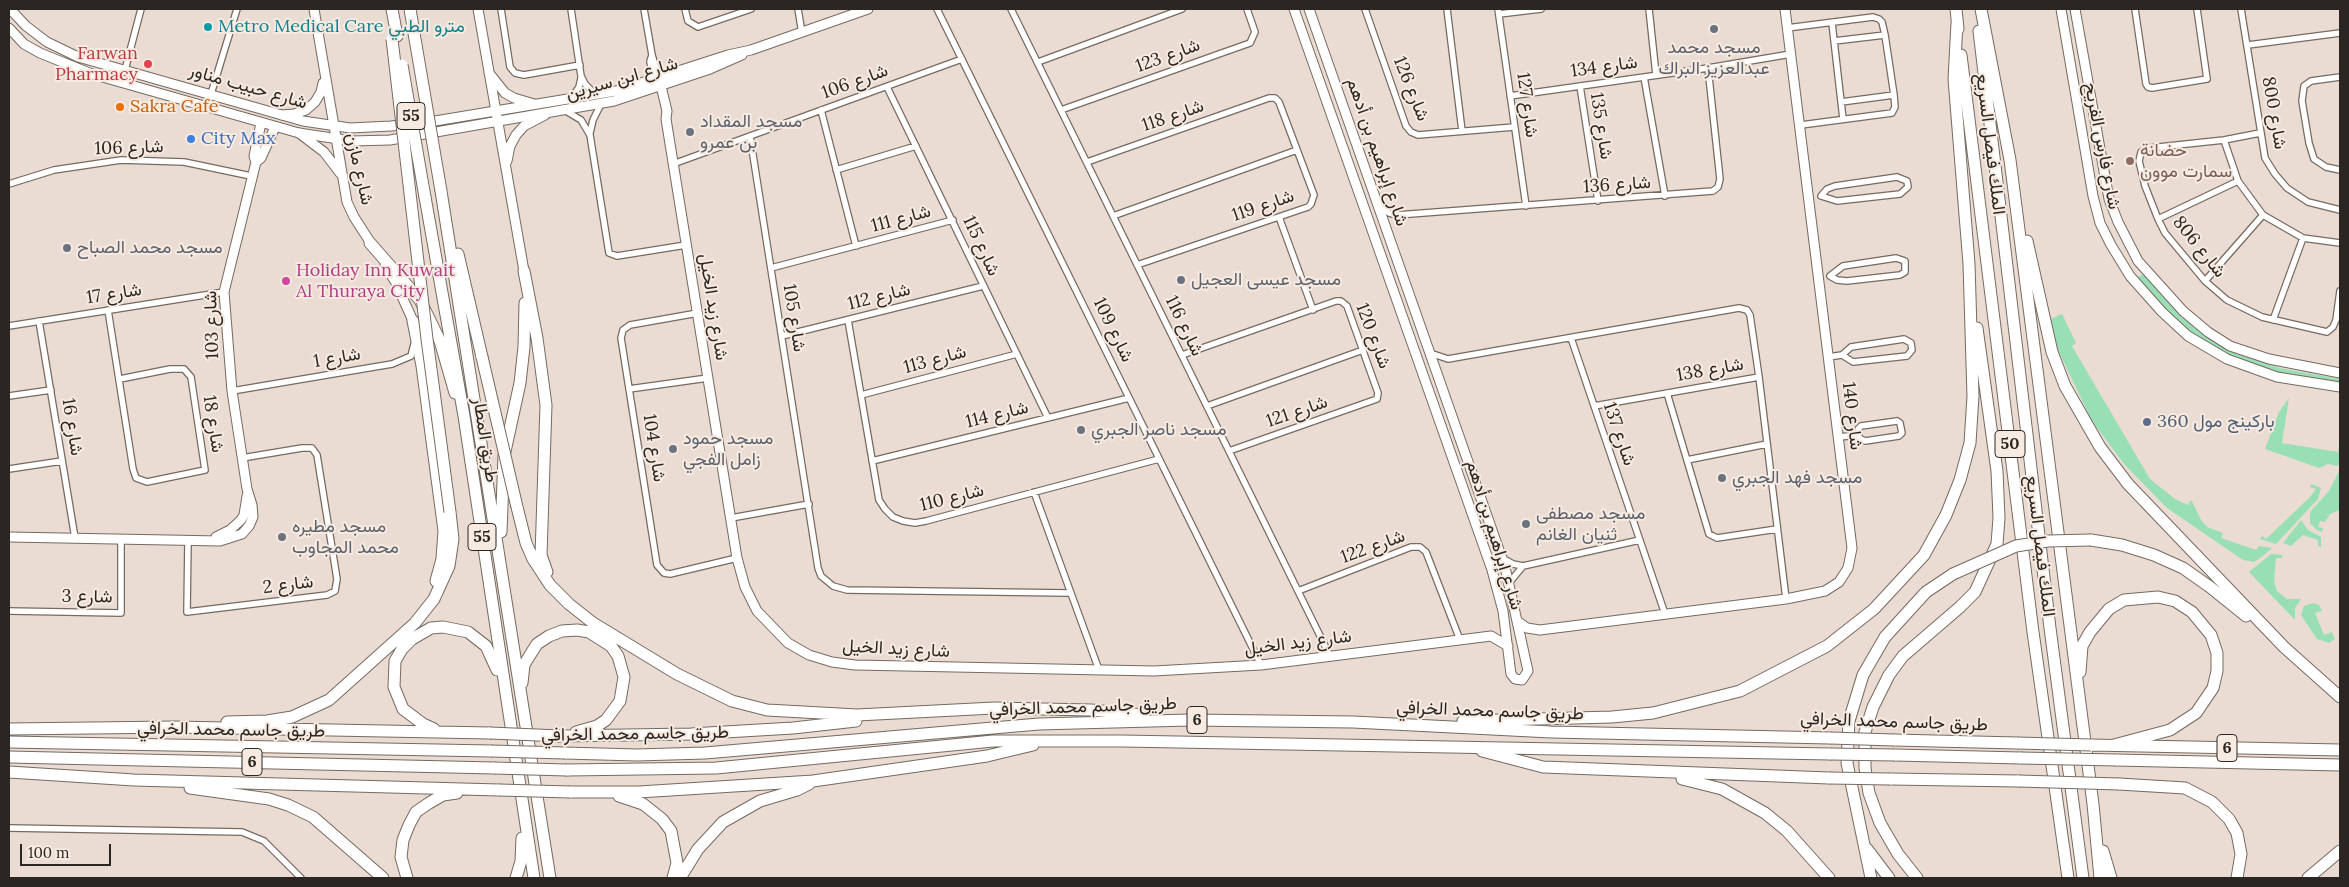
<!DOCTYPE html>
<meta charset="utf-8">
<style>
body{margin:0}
#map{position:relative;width:2349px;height:887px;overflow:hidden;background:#eadcd2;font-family:Lora,serif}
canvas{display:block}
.frame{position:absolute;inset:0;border:10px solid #2b2622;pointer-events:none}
.scale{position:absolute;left:20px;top:844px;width:91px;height:22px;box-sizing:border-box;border:2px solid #2b2622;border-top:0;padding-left:6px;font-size:15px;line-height:18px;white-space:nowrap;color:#2b2622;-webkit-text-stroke:4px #f7eae0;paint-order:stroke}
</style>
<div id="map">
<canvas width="2349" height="887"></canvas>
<div class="frame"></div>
<div class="scale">100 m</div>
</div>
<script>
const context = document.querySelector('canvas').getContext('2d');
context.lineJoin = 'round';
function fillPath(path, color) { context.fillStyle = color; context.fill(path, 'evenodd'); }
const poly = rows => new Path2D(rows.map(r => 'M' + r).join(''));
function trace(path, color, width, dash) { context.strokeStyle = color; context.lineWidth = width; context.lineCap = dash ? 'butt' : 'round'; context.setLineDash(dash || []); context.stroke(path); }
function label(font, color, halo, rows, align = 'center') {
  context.font = font + ' Lora,Vazirmatn,serif'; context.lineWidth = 4; context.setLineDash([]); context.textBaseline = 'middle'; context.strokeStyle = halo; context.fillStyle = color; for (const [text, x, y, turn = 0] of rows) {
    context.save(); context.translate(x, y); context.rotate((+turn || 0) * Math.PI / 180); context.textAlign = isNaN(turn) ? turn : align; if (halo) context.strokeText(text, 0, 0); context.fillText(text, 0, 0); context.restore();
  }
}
fillPath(poly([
 [2143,274,2181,317,2204,334,2236,352,2279,368,2340,379,2340,386,2291,378,2233,358,2196,336,2177,322,2136,278],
 [2062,314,2076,343,2072,346,2150,479,2175,499,2188,505,2190,501,2192,501,2201,520,2207,527,2223,533,2221,538,2256,550,2259,546,2272,548,2263,556,2254,562,2243,560,2167,508,2124,464,2092,421,2059,352,2046,321],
 [2289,398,2282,443,2338,452,2340,437,2340,460,2338,466,2328,464,2319,468,2265,449,2279,412],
 [2340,469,2340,510,2330,514,2325,522,2320,521,2318,527,2323,528,2322,532,2318,531,2310,523,2310,512,2329,491],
 [2311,484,2321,488,2318,499,2276,544,2260,539,2262,536,2266,539,2310,497,2316,489,2310,487],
 [2301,520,2308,530,2321,537,2321,547,2318,546,2318,540,2303,535,2291,546,2283,543],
 [2271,554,2282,555,2282,558,2276,558,2274,582,2277,591,2287,599,2301,599,2295,608,2295,620,2249,572],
 [2313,603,2319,605,2322,611,2315,613,2324,635,2332,632,2335,639,2329,643,2317,639,2301,615,2304,606]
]), '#99dfb6');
const street = poly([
 [501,9,510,67,515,73,524,75,580,65],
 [571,9,581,76,585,84,595,94],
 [644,9,652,55,659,78],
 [685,9,688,21,698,27,751,9],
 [798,9,802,33],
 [937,9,1261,665],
 [1011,9,1330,656],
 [1365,9,1406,126,1411,132,1418,135,1514,127],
 [1447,9,1462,131],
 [1498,9,1526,206],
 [1649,9,1656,75],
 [2135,9,2146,84,2148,87,2152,88,2207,79,2197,9],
 [2241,9,2265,158,2275,174,2287,188,2308,202,2340,210],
 [1499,14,1541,9],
 [1832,23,1843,119],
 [1787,28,1873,17,1879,19,1882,22,1885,35,1894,95,1895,107,1892,113,1801,125],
 [1834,41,1885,35],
 [2248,45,2340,33],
 [652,55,650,61,653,80],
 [1038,62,1182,9],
 [125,70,141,9],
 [1644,77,1665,196],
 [2340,77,2311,81,2304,86,2302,101,2309,143,2314,159,2326,167,2340,170],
 [1580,86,1598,201],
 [887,87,1048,418],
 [211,94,237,9],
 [1510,96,1708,68,1791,54],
 [572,97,579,87,581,78],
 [1841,102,1894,95],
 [821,110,856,246],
 [1061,110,1250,43,1255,32,1247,9],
 [566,111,581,120,590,135,609,253,617,256,686,245],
 [590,133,593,120,601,104],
 [2260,133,2224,140,2149,148,2141,152,2139,161,2145,186,2158,219,2165,233,2205,281,2227,300,2262,317,2327,332,2333,327,2336,320,2340,291],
 [750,136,818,568,821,576,833,586,847,590,1069,593],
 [2224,140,2238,181,2263,215,2303,238,2340,243],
 [1087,162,1269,98,1275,98,1279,102,1314,195,1311,204,1308,207,1137,265],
 [673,164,962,59],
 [836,170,916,146],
 [1897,177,1907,181,1908,187,1900,194,1837,201,1821,196,1827,189,1835,186,1897,177],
 [9,184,54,170,121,160,184,162,251,176],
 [1379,207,1389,213,1397,215,1713,191,1718,187,1720,179,1708,68],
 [1113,216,1297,150],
 [1279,217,1313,310],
 [2158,219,2238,181],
 [1896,258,1905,261,1905,272,1900,275,1847,281,1837,280,1830,276,1843,266,1896,258],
 [771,268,953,220],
 [2205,281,2263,215],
 [108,310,133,469,136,478,147,482,205,470,191,377,184,369,170,369,120,379],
 [698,313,630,325,623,330,621,338,657,565,664,573,670,574,737,558],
 [848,320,879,500,885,509,893,517,903,521,915,523,926,521,1159,459],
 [2273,320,2303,238],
 [39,321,75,538],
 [9,326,224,292],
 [782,336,983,286],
 [1571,338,1665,614],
 [1430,353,1448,359,1739,308,1747,310,1750,315,1759,377,1786,599],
 [1182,355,1336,301,1341,301,1347,306,1378,393,1377,399,1229,451],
 [1828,357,1842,355,1851,347,1904,339,1911,343,1912,350,1907,356,1853,362,1842,355],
 [629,389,708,378],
 [232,391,392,364,411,356,414,344],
 [1667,393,1709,534,1717,538,1777,529],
 [861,395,1017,354],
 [9,396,51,390],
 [1207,406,1363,350],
 [1594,406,1759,377],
 [1897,421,1900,423,1902,433,1899,436,1865,441,1859,438,1858,429,1861,426,1897,421],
 [1839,437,1858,435],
 [1687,460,1767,444],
 [872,461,1129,398],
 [9,469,62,461],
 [1034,492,1099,670],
 [731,518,809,504],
 [188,541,187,612,327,595,335,591,337,579,317,455,312,448,302,448,242,458],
 [1502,558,1513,564,1523,566,1640,540],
 [1509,583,1523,566],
 [1298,591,1411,547,1420,547,1426,552,1460,640],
 [9,611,121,613,121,539],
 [9,828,242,832,264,841,301,878]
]);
const secondary = poly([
 [10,9,26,26,47,42,78,57,303,121,350,128,391,126,429,122,616,91,728,55,751,50,868,9],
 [1294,9,1492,570,1503,611,1511,674,1515,679,1522,680,1528,671,1505,567,1309,9],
 [2061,9,2093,196,2100,223,2111,245,2130,276,2162,312,2188,336,2227,359,2277,377,2340,387],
 [2075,9,2109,199,2118,222,2138,261,2183,311,2208,332,2230,346,2269,359,2340,373],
 [9,28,24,44,40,53,92,74,299,133,352,141,390,140,614,101,710,69,742,55],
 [659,78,667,111,666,119,737,558,745,587,757,611,788,643,809,655,832,662,855,665,1154,671,1261,665,1491,636,1508,646],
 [256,162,261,158,275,127],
 [9,537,220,541,242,534,249,526,253,517,252,505,247,489,232,391,224,292,256,162,254,156,261,123],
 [216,537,230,530,241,520,244,515,247,496],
 [1517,621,1527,628,1540,630,1786,599,1825,591,1839,582,1848,568,1852,548,1785,9]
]);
const primary = poly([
 [314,9,347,202,354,217,374,248],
 [478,9,524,271],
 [489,73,505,93,514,98,534,104],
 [282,115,294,114,306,110,315,102,321,92,323,83],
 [299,133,324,152,340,173],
 [507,161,510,146,516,135,524,126,545,115],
 [385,266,395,281,413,321]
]);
const highway = poly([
 [392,9,397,36],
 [410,9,414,33],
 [1956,9,1958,29],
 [1981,9,2010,160,2093,804,2100,878],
 [1979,31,2050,628,2083,878],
 [1961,55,2033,632,2068,878],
 [441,191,550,878],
 [425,197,464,416,534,878],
 [2027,241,2052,352,2065,386,2100,447,2128,484,2284,647,2340,697],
 [370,243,420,300,440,341,455,393],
 [458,254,482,357],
 [524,271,537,338,546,405,541,555,547,572],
 [413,321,422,366,444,531,442,559,436,581],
 [517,507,526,543,533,559,550,585,569,604,593,623,677,674,732,701,767,710,857,715,994,708,1091,710,1143,715],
 [501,532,504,456,520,383,524,347,525,303],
 [2091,540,2122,545,2154,555,2183,568,2210,587,2246,616],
 [2080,672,2082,646,2090,632,2109,609,2124,600,2158,597,2175,601,2192,612,2211,635,2217,653,2217,671,2213,688,2196,713,2170,730,2114,745],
 [522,683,524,665,530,655,537,644,549,636,562,631,577,630,589,632,611,646,618,656,624,677,620,701,606,720,597,726,576,732],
 [1463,721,1612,717,1653,713,1740,691,1827,646,1874,609,1924,555,1946,515,1960,480,1970,443,1973,396,1969,264,1954,79,1957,23],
 [227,722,267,721,292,717,329,700,415,623,434,599,449,566,453,539,450,512],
 [9,729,173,727,490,733],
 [434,729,423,724,403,709,394,687,395,661,402,649,412,639,431,628,443,627,468,632,486,646,497,670],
 [560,736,691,734,793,728,856,721],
 [1894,740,2017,743],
 [9,742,491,751],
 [2091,745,2340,750],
 [1482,751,1543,767,1829,778],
 [565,753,637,755,705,753,1039,724,1189,720,1353,722,1551,732,1830,738],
 [1895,755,2021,758],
 [9,757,494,768],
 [2116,760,2340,765],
 [567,770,716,768,993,741,1123,741,1830,754],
 [9,772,134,780,499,790],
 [1682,779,1722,789,1765,813,1787,831,1829,878],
 [1890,779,2019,781],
 [2119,784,2185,788,2212,802,2229,819,2237,833,2241,854,2237,878],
 [190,788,269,799,288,805,313,817,383,878],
 [570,792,639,792,813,781,987,756,1033,745],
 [619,796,643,804,662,819,671,831,677,863,673,878],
 [1867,849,1889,878],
 [2103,851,2111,878],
 [407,878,401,857,403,840,409,825,416,812,429,803,443,795,457,793],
 [516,878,521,861,522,838],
 [680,878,698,849,723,822,760,801,797,790,809,784],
 [1871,878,1847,763,1849,721,1863,675,1885,637,1926,592,1953,574],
 [1917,878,1898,854,1880,823,1869,793,1865,768,1865,732,1873,707,1889,675,1903,656,1960,607,1975,592,1997,544,1999,518,1997,471,1977,328],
 [2308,878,2340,851]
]);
trace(street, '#766a61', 8);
trace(secondary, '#766a61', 11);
trace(primary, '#766a61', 11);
trace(highway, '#766a61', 13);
trace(street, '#fff', 5.5);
trace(secondary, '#fff', 9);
trace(primary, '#fff', 9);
trace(highway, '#fff', 11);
const highwayBridge = poly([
 [414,33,441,191],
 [392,39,427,339,450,512],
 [402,65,425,197],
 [482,357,517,507],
 [1953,574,2016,546,2048,541,2091,540],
 [490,733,560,736],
 [1830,738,1894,740],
 [2017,743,2091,745],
 [491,751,565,753],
 [1830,754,1895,755],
 [2021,758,2116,760],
 [494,768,567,770],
 [1829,778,1890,779],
 [2019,781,2119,784],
 [499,790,570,792]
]);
trace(highwayBridge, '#766a61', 13, []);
trace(highwayBridge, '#fff', 11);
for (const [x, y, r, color] of [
 [208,27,5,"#0f9aa8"],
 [1714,29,5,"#6b7280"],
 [148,64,5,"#e0444e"],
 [120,107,5,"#e8710a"],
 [690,132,5,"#6b7280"],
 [191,139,5,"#3f7fe0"],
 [2130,161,5,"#8d6e63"],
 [67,248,5,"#6b7280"],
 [1181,280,5,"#6b7280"],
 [286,281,5,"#d1479c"],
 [2147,422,5,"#5c6f8a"],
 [1081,430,5,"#6b7280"],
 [673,449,5,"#6b7280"],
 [1722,478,5,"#6b7280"],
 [1526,524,5,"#6b7280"],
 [282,537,5,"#6b7280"]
]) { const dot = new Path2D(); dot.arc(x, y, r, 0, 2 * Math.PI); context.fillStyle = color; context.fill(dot); trace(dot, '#f7eae0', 2); }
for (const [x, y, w] of [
 [411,116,28],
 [2010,444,30],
 [482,537,28],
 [1197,720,20],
 [2227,748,20],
 [252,762,20]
]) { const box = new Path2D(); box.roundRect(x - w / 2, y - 13.5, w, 27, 4); context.fillStyle = '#f7eae0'; context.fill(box); trace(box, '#2b2622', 1); }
label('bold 16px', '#2b2622', null, [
 ["55",411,116],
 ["50",2010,444],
 ["55",482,537],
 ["6",1197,720],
 ["6",2227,748],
 ["6",252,762]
]);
label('18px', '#0d838f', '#f7eae0', [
 ["Metro Medical Care مترو الطبي",218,27]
], 'left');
label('18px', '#5b616d', '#f7eae0', [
 ["مسجد محمد",1714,48,"center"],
 ["عبدالعزيز البراك",1714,69,"center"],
 ["مسجد المقداد",700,122],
 ["بن عمرو",700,143],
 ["مسجد محمد الصباح",77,248],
 ["مسجد عيسى العجيل",1191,280],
 ["مسجد ناصر الجبري",1091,430],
 ["مسجد حمود",683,439],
 ["زامل الفجي",683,460],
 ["مسجد فهد الجبري",1732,478],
 ["مسجد مصطفى",1536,514],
 ["ثنيان الغانم",1536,535],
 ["مسجد مطيره",292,527],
 ["محمد المجاوب",292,548]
], 'left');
label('18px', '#be3a42', '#f7eae0', [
 ["Farwan",138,54],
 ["Pharmacy",138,75]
], 'right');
label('18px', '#2b2622', '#f7eae0', [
 ["شارع 123",1168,56,-20],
 ["شارع 134",1604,67,-8],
 ["شارع ابن سيرين",622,79,-16],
 ["شارع 106",855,82,-20],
 ["شارع حبيب مناور",248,87,16],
 ["شارع 126",1411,89,68],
 ["شارع 127",1527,105,82],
 ["شارع 800",2274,113,80],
 ["شارع 118",1173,116,-19],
 ["شارع 135",1601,126,81],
 ["الملك فيصل السريع",1990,144,83],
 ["شارع فارس الفريح",2102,146,79],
 ["شارع 106",129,148,-2],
 ["شارع إبراهيم بن أدهم",1377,152,71],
 ["شارع مازن",359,169,77],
 ["شارع 136",1617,185,-4],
 ["شارع 119",1263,206,-19],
 ["شارع 111",901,219,-15],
 ["شارع 115",981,246,65],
 ["شارع 806",2199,247,51],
 ["شارع 17",114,294,-9],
 ["شارع 112",879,297,-14],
 ["شارع زيد الخيل",713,307,81],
 ["شارع 105",794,318,81],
 ["شارع 103",212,325,-92],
 ["شارع 116",1184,326,64],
 ["شارع 109",1113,330,64],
 ["شارع 120",1373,336,69],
 ["شارع 1",337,358,-10],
 ["شارع 113",935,360,-15],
 ["شارع 138",1710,370,-10],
 ["شارع 121",1297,412,-19],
 ["شارع 114",997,415,-14],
 ["شارع 140",1852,416,83],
 ["شارع 18",213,424,81],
 ["شارع 16",72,427,81],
 ["شارع 137",1619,434,71],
 ["طريق المطار",485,440,81],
 ["شارع 104",654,448,81],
 ["شارع 110",952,498,-14],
 ["شارع إبراهيم بن أدهم",1494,535,73],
 ["الملك فيصل السريع",2040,546,83],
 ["شارع 122",1373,547,-20],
 ["شارع 2",288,585,-7],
 ["شارع 3",87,597,1],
 ["شارع زيد الخيل",1298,643,-7],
 ["شارع زيد الخيل",896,649,3],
 ["طريق جاسم محمد الخرافي",1083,707,-2],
 ["طريق جاسم محمد الخرافي",1490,711,2],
 ["طريق جاسم محمد الخرافي",1894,722,2],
 ["طريق جاسم محمد الخرافي",231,730,1],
 ["طريق جاسم محمد الخرافي",635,734,-1]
]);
label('18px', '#c56008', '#f7eae0', [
 ["Sakra Cafe",130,107]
], 'left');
label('18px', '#366cbe', '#f7eae0', [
 ["City Max",201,139]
], 'left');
label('18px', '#785e54', '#f7eae0', [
 ["حضانة",2140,151],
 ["سمارت موون",2140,172]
], 'left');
label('18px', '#b23c85', '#f7eae0', [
 ["Holiday Inn Kuwait",296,271],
 ["Al Thuraya City",296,292]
], 'left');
label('18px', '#4e5e75', '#f7eae0', [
 ["باركينج مول 360",2157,422]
], 'left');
</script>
